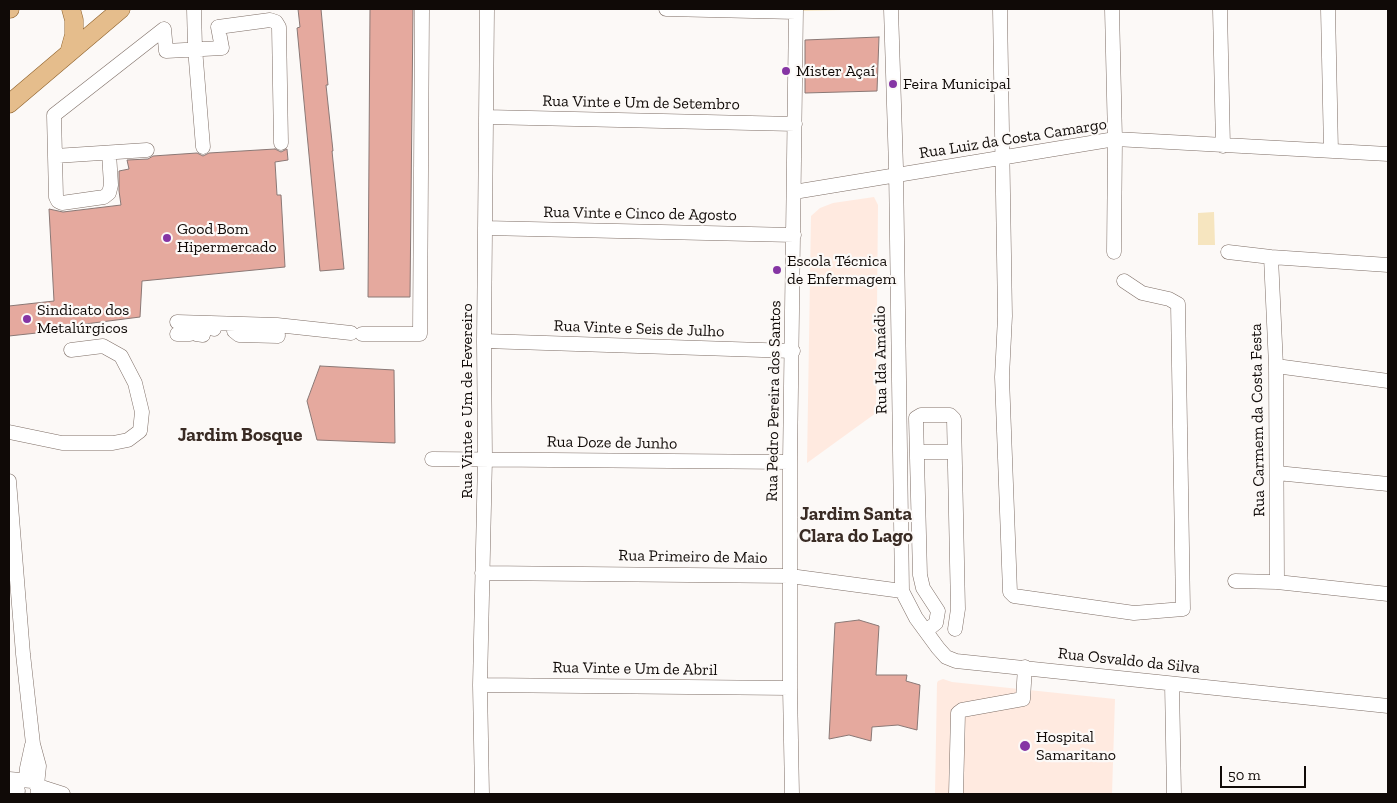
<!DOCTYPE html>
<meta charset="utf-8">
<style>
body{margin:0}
#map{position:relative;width:1397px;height:803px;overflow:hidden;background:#fcf9f7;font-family:"Zilla Slab",serif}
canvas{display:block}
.frame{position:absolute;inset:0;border:10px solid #100a07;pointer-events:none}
.scale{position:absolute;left:1220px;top:766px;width:86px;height:22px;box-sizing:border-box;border:2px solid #100a07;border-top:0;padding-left:6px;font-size:15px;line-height:18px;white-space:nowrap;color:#100a07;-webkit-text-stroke:4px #fcf9f7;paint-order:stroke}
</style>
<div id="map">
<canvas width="1397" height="803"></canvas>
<div class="frame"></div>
<div class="scale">50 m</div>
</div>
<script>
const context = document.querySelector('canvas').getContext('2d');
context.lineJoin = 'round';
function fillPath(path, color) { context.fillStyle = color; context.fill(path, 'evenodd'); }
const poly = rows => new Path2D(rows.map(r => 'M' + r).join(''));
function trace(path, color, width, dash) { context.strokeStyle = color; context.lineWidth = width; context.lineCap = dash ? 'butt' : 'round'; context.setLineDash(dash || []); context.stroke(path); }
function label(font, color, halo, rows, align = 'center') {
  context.font = font + ' "Zilla Slab",serif'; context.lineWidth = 4.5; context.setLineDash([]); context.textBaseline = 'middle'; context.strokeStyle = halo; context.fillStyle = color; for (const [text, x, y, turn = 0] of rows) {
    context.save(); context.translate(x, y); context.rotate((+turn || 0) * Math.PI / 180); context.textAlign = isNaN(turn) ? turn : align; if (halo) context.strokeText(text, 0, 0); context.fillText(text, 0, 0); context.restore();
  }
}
fillPath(poly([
 [874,197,878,205,876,413,807,463,811,216,820,208,833,203],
 [943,679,952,682,1115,699,1112,794,935,794,937,683,938,681]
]), '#ffeae0');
fillPath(poly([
 [802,9,884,9,802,11],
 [1214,212,1215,245,1198,245,1198,213]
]), '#f6e5bf');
const building = poly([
 [298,9,321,9,328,85,326,85,333,151,332,151,344,269,320,271,297,28,300,27,298,9],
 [370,9,413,9,410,297,368,297,370,9],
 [879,37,877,91,805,93,805,40,879,37],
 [275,149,281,152,287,149,288,160,275,162,277,195,281,195,285,267,142,281,140,317,46,329,46,332,9,336,9,306,54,301,49,209,63,212,121,205,119,191,119,171,129,169,127,160,148,159,153,156,197,153,203,156,209,153,275,149],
 [320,366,394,370,395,443,317,440,307,401,320,366],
 [859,620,879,626,876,675,907,675,906,681,920,685,917,730,898,725,872,727,871,741,849,735,829,739,835,623,859,620]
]);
fillPath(building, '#e5a99e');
trace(building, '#8a7875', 1);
const minor = poly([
 [194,9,195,48,203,147],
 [666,9,796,12],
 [891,9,896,168,902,591,916,618,938,648,946,657,956,661,1388,706],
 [1000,9,1005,316,1002,377,1010,592,1014,596,1134,613,1183,609,1178,304,1169,299,1142,293,1124,281],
 [1112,9,1115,139,1114,252],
 [1220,9,1223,146],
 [1328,9,1331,151],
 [486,117,795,124],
 [109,153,111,185,109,193,104,197,62,203,58,201,56,197,54,115,164,29,166,51,222,48,218,27,270,20,276,22,279,27,281,143],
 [55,156,147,150],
 [794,192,1115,139,1388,154],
 [485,228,794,235],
 [1228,252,1271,257,1388,265],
 [1271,257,1276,366,1277,582],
 [177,322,277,325,278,336,239,335,234,331],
 [277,325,351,333],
 [177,334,190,334,189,327,196,327,196,334,203,335,204,327,214,329],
 [362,334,420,334,422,9],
 [484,341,793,351],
 [1276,366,1388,381],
 [9,432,62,443,113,443,128,440,140,431,142,412,135,383,121,356,103,346,71,350],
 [917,452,954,452],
 [432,459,790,462],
 [1277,473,1388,484],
 [9,481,23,654,33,744,39,766,37,785],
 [482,573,790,576,902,591],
 [1235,581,1277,582,1388,594],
 [926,631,936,623,938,611,923,588,920,575,916,418,921,415,950,415,954,419,958,609,955,629],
 [1172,684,1174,794],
 [480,685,790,688],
 [9,779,32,781,38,786,38,794],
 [26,780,27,768,32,745],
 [38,786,63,794],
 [9,788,18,791],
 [482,794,480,685,485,459,484,341,487,9],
 [792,794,790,688,790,462,796,9],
 [956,794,958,713,962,710,1023,699,1025,667]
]);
const major = poly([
 [9,9,10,9],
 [69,53,74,35,74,20,71,9],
 [9,104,121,9]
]);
trace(minor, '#7e6e66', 15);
trace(major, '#8f622b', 19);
trace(minor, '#fff', 14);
trace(major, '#e5bd8c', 18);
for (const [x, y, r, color] of [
 [786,71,5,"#8535a4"],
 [893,84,5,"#8535a4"],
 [167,238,5,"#8535a4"],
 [777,270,5,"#8535a4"],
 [27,319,5,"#8535a4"],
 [1025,746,6,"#8535a4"]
]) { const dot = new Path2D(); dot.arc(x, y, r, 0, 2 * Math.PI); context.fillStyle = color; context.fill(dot); trace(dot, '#fcf9f7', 2); }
label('16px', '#100a07', '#fcf9f7', [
 ["Mister Açaí",796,71],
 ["Feira Municipal",903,84],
 ["Good Bom",177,229],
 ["Hipermercado",177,247],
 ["Escola Técnica",787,261],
 ["de Enfermagem",787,279],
 ["Sindicato dos",37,310],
 ["Metalúrgicos",37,328],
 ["Hospital",1036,737],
 ["Samaritano",1036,755]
], 'left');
label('16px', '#100a07', '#fcf9f7', [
 ["Rua Vinte e Um de Setembro",641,103,1],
 ["Rua Luiz da Costa Camargo",1013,139,-9],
 ["Rua Vinte e Cinco de Agosto",640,214,1],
 ["Rua Vinte e Seis de Julho",639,329,2],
 ["Rua Ida Amádio",881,360,-91],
 ["Rua Vinte e Um de Fevereiro",467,401,-90],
 ["Rua Pedro Pereira dos Santos",774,401,-89],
 ["Rua Carmem da Costa Festa",1258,420,-91],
 ["Rua Doze de Junho",612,443,1],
 ["Rua Primeiro de Maio",693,557,1],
 ["Rua Osvaldo da Silva",1129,661,6],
 ["Rua Vinte e Um de Abril",635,669,1]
]);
label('bold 19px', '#392b24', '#fcf9f7', [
 ["Jardim Bosque",240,436],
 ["Jardim Santa",856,515],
 ["Clara do Lago",856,537]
]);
</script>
